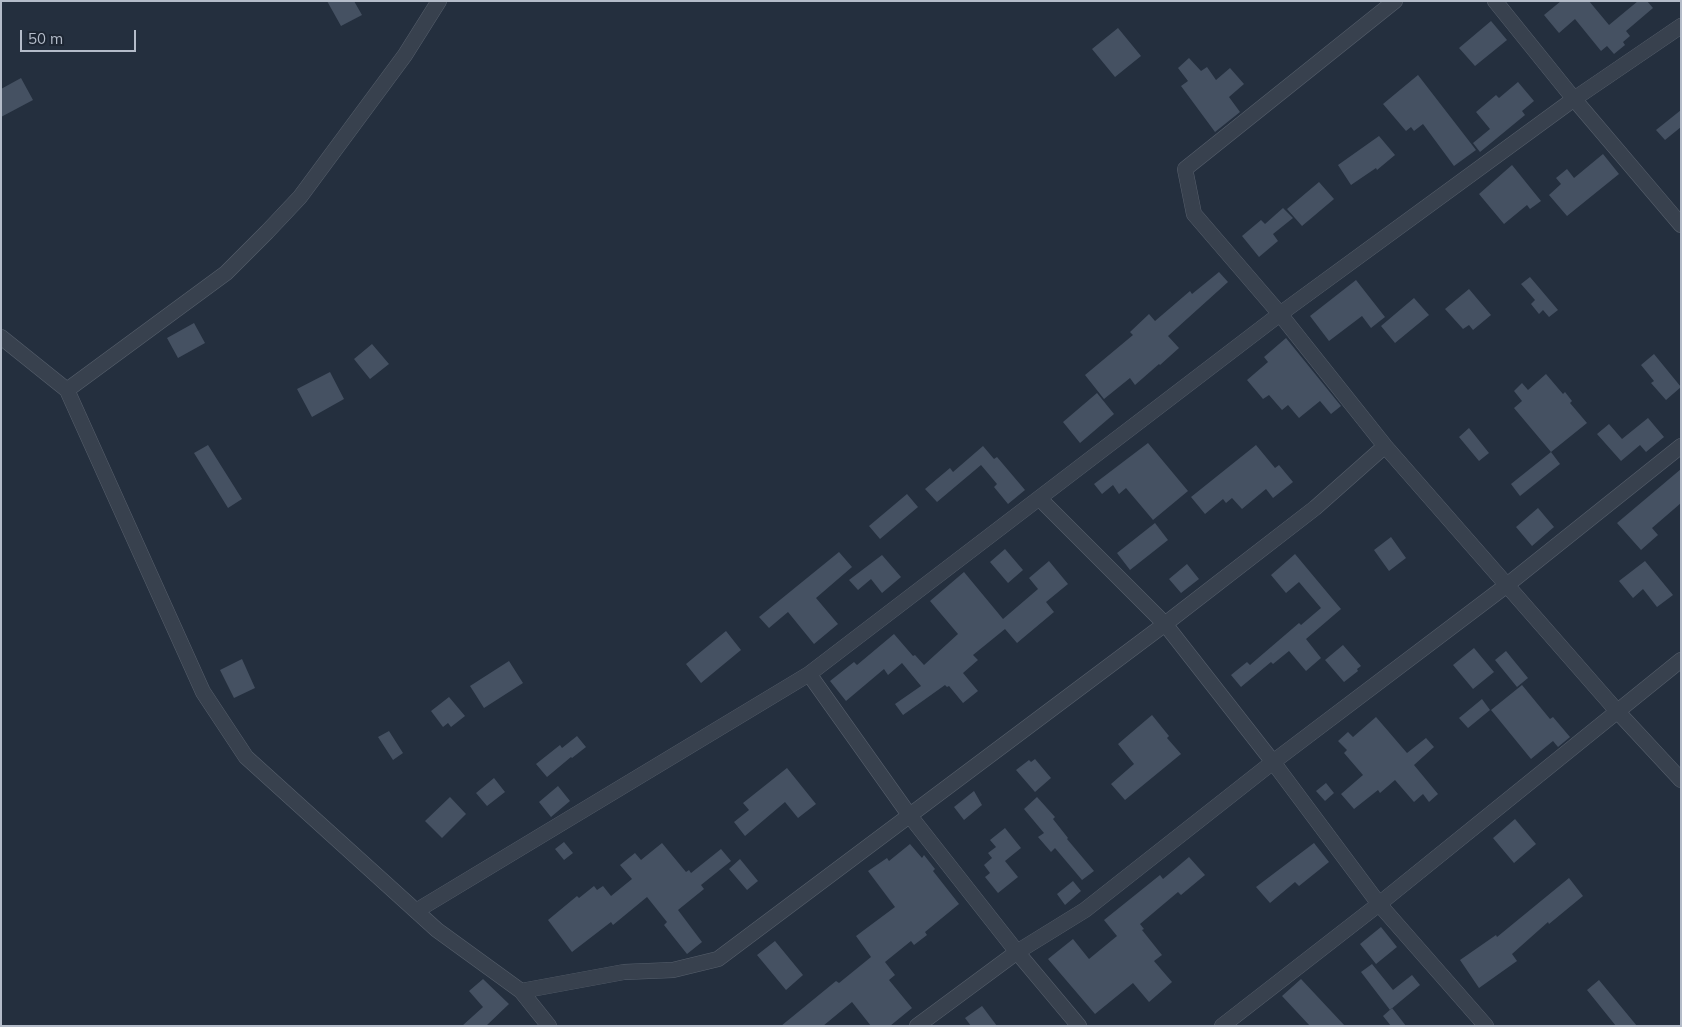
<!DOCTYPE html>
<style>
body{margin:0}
#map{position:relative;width:1682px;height:1027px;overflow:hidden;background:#242f3e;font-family:Mulish,sans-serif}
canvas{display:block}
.frame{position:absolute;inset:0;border:2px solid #b4bcc9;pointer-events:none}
.scale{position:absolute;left:20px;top:30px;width:116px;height:22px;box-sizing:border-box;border:2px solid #b4bcc9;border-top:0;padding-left:6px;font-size:15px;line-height:18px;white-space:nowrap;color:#b4bcc9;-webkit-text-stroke:4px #1d2633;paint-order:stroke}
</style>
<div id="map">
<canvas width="1682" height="1027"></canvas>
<div class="frame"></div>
<div class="scale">50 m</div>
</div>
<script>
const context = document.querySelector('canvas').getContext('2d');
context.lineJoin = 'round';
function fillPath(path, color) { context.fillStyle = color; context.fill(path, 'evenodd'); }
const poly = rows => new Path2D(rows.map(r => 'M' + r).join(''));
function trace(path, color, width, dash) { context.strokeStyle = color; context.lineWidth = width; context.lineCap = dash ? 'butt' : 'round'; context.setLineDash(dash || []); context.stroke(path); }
fillPath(poly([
 [327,1,354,1,362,15,341,26],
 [1561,1,1589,1,1609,25,1638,1,1647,1,1653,8,1626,31,1630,36,1623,42,1625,45,1614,54,1607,46,1601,51,1575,19,1559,33,1544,15],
 [1491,21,1507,40,1475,66,1459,48],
 [1118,28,1141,56,1115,77,1092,49],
 [1189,58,1201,71,1207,67,1216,80,1230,68,1244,84,1229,97,1240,112,1215,132,1181,86,1188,81,1178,68],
 [1418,75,1476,150,1454,166,1423,124,1414,131,1411,127,1406,131,1383,104],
 [21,78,33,100,1,117,1,89],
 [1518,82,1534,101,1522,111,1525,115,1480,152,1473,143,1490,129,1476,112,1496,95,1499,98],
 [1681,110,1681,127,1665,140,1656,130],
 [1379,136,1395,155,1377,170,1376,168,1351,185,1338,165],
 [1603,154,1619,174,1567,216,1549,195,1561,184,1556,178,1567,169,1574,178],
 [1512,165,1541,201,1530,209,1527,205,1504,224,1479,194],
 [1319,182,1334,199,1302,226,1287,209],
 [1283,208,1293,218,1273,234,1278,241,1259,257,1242,236,1261,220,1265,224],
 [1219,272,1228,282,1168,336,1179,348,1160,365,1159,364,1135,385,1130,378,1104,399,1085,375,1133,335,1130,332,1149,314,1155,321,1190,291,1192,294],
 [1530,277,1558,310,1549,317,1543,310,1539,314,1531,304,1535,300,1521,284],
 [1356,280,1385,317,1371,328,1362,316,1329,341,1310,316],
 [1469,289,1491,315,1473,330,1469,325,1463,329,1445,309],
 [1414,298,1429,315,1395,343,1381,326],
 [194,323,205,343,178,358,167,338],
 [1286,338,1341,406,1331,414,1320,401,1299,418,1288,405,1282,410,1269,395,1263,399,1247,380,1268,362,1264,357],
 [372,344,389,364,370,379,354,359],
 [1654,354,1681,387,1666,400,1651,383,1654,381,1641,365],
 [330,372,344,399,312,417,297,389],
 [1546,374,1563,394,1565,392,1572,401,1570,403,1587,423,1551,452,1514,408,1522,401,1514,391,1522,383,1528,390],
 [1097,393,1114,414,1080,443,1063,422],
 [1648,418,1664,437,1646,452,1640,445,1621,461,1597,434,1609,424,1622,439],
 [1469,428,1489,453,1479,461,1459,437],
 [1148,443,1188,491,1153,520,1126,488,1119,494,1113,485,1102,494,1094,484],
 [208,445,242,499,228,508,194,453],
 [1256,445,1275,468,1279,465,1293,482,1273,498,1266,489,1242,509,1232,498,1226,503,1223,499,1205,514,1191,497],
 [983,446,994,459,997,457,1025,490,1008,504,994,487,997,484,981,465,937,502,925,489,950,468,953,472],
 [1551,452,1560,464,1520,496,1511,484],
 [1681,469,1681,503,1652,528,1658,535,1641,550,1617,523],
 [907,494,918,507,880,539,869,526],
 [1538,508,1554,527,1532,546,1516,527],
 [1155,523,1168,540,1130,570,1117,553],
 [1391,537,1406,558,1389,571,1374,550],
 [1005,549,1023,570,1008,583,990,562],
 [839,552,852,567,816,598,838,624,814,644,788,612,769,628,759,617],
 [1295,554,1341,609,1306,639,1321,658,1306,671,1289,651,1273,664,1271,662,1241,687,1231,675,1247,662,1250,665,1299,623,1301,625,1321,608,1299,582,1286,593,1271,575],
 [882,555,901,577,882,593,871,579,858,590,849,580],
 [1049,561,1068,584,1046,602,1054,612,1017,643,1005,629,973,655,978,660,963,673,978,691,963,703,949,686,947,687,945,685,903,715,895,704,921,686,902,663,888,675,884,669,846,701,830,681,854,662,857,665,894,634,913,656,915,655,924,665,958,634,930,601,964,572,1003,619,1038,589,1029,578],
 [1645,561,1673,595,1657,607,1643,589,1633,598,1619,581],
 [1187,564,1199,579,1181,593,1169,579],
 [726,631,741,650,701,683,686,664],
 [1343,645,1361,666,1357,669,1358,671,1344,682,1325,660],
 [1474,648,1494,672,1473,689,1453,665],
 [1506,651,1528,678,1517,687,1495,660],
 [242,659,255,688,234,698,220,670],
 [509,661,523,683,484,708,470,686],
 [1522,685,1550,719,1553,717,1570,737,1558,747,1553,741,1531,759,1491,710],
 [449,697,465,716,451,727,448,723,443,727,431,711],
 [1482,699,1490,710,1468,728,1459,718],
 [1152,715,1169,736,1167,738,1181,754,1125,800,1111,784,1134,764,1118,744],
 [1376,717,1407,753,1426,738,1434,747,1414,765,1438,794,1429,802,1423,794,1414,802,1395,780,1380,793,1378,790,1354,809,1341,794,1363,775,1344,753,1347,750,1338,741,1348,732,1353,737],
 [389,731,403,753,393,760,378,737],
 [577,736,586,747,572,758,571,757,547,777,536,764,560,745,562,748],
 [1035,759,1051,778,1035,792,1016,770,1029,760,1031,762],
 [787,768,816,804,798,818,785,802,745,836,734,822,749,810,743,803],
 [494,778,505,792,487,806,476,793],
 [1326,783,1334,793,1325,801,1316,791],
 [558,786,570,801,551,817,539,802],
 [974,791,982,805,964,820,954,807],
 [450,797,466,814,442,838,425,821],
 [1037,797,1055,817,1053,819,1068,838,1067,839,1094,871,1082,880,1055,848,1051,852,1038,837,1044,833,1024,809],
 [1515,819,1536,844,1514,863,1493,838],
 [1005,828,1021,848,1005,861,1018,877,998,893,985,877,990,873,984,865,992,858,988,853,996,847,990,840],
 [564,842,573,853,564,860,555,849],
 [662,843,686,872,689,870,691,873,721,849,731,861,701,885,704,889,678,910,702,942,687,954,664,925,667,922,647,897,613,925,611,922,572,952,548,920,577,896,579,898,594,886,597,890,603,886,611,896,632,879,620,865,635,853,641,860],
 [1314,843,1329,862,1299,886,1295,882,1270,903,1256,887],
 [910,844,922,858,924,855,935,869,933,871,959,904,925,932,927,935,914,945,911,941,885,962,895,975,889,980,912,1008,890,1026,871,1026,852,1002,823,1026,781,1026,836,981,839,983,871,957,856,936,895,907,868,871,887,858,889,861],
 [1189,857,1205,875,1181,895,1178,892,1140,924,1144,929,1142,930,1162,955,1154,961,1172,982,1149,1002,1133,983,1095,1014,1048,959,1073,939,1089,959,1117,936,1104,920,1160,875,1163,879],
 [740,859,758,881,747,890,729,869],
 [1569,878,1583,896,1549,924,1548,922,1512,954,1517,961,1479,988,1460,960,1496,935,1497,937],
 [1073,881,1081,891,1065,905,1057,894],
 [1381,927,1397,947,1376,964,1360,944],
 [775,941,803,975,786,990,757,955],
 [1372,964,1393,990,1412,975,1420,985,1390,1010,1361,972],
 [483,979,509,1004,486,1026,462,1026,483,1007,469,991],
 [1301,979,1345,1026,1310,1026,1282,996],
 [1599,980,1637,1026,1616,1026,1587,990],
 [982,1006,997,1026,971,1026,965,1018],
 [1392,1008,1406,1026,1391,1026,1383,1016]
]), '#455162');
const minor = poly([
 [1395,1,1185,169,1194,214,1280,314,1385,446,1617,711,1681,780],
 [1495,1,1574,99,1681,225],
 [1,337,67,390,203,692,246,757,437,930,521,991,549,1026],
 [67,390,226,273,267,232,300,197,405,55,439,1],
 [1040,499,1165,624,1273,762,1379,904,1486,1026],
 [809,674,910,816,1017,952,1079,1026],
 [416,911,809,674,1280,314,1574,99,1681,26],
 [521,991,624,972,673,970,718,959,1165,624,1315,508,1385,446],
 [917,1026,1017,952,1085,910,1273,762,1507,585,1681,446],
 [1222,1026,1379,904,1681,660]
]);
trace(minor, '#565f6c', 16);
trace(minor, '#38414e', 15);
</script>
